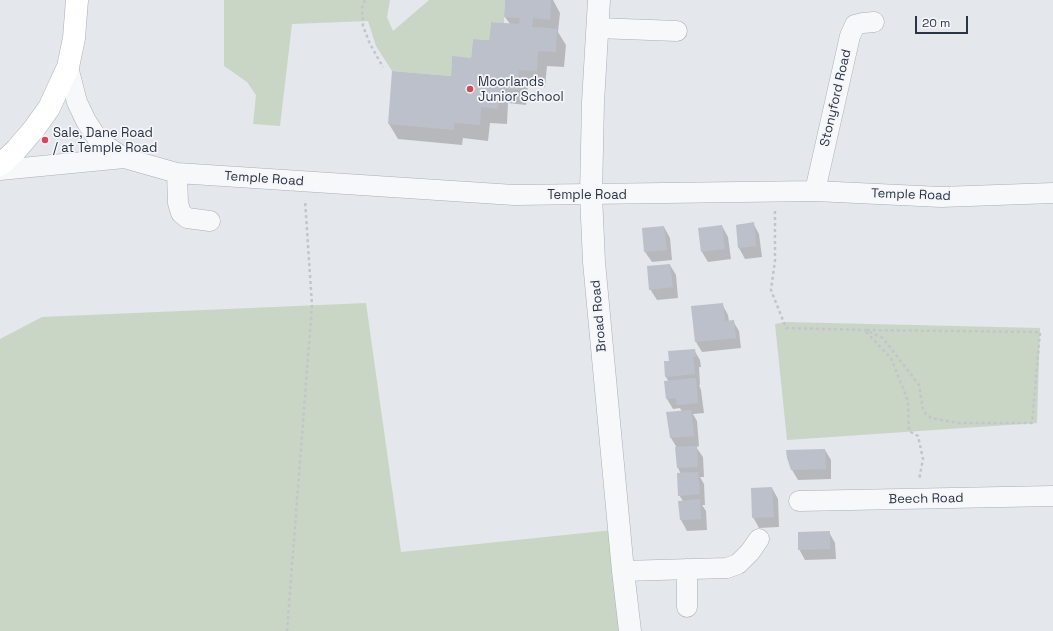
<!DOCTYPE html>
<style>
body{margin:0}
#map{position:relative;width:1053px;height:631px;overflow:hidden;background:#e4e7ec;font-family:"Space Grotesk",sans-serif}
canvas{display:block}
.scale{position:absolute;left:915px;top:16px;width:53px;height:18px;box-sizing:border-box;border:2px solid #2b3445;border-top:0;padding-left:5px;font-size:12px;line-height:14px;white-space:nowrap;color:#2b3445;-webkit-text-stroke:3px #f4f6f9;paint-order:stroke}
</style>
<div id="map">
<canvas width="1053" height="631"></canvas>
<div class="scale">20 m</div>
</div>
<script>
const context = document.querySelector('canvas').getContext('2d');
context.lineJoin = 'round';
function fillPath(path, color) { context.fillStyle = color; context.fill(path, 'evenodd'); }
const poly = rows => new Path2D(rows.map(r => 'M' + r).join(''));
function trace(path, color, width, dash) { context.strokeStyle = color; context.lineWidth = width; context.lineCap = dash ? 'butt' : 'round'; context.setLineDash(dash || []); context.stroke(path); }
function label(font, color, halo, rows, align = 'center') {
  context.font = font + ' "Space Grotesk",sans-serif'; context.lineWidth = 3.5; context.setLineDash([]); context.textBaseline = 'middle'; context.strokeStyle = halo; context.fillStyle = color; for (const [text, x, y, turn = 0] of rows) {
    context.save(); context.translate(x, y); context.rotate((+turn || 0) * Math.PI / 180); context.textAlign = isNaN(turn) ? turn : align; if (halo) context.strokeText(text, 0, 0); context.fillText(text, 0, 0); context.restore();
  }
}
fillPath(poly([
 [224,0,390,0,387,17,393,31,429,0,505,0,504,23,491,22,489,40,473,39,471,58,452,57,451,76,392,71,376,46,368,21,292,24,280,126,253,124,256,95,247,82,224,66],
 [366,303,401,552,613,530,622,631,0,631,0,339,42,317],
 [785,322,1040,328,1037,423,787,440,775,324]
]), '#c9d6c5');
fillPath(poly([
 [506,0,553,0,560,13,558,32,566,45,564,67,547,66,545,87,528,85,526,105,508,103,507,124,490,123,488,141,463,138,462,145,398,139,389,124,451,77,510,24,505,17],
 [753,223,759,234,762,257,745,259,739,248,737,225],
 [722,226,728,237,731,259,708,262,702,252],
 [664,227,670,238,672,260,652,262,645,252],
 [670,265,676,275,678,298,657,300,650,289],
 [722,304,728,315,729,321,733,321,739,331,741,348,702,352,696,342],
 [694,350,700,360,701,367,699,367,700,385,699,385,701,390,704,413,693,414,697,421,699,446,696,447,703,457,704,477,700,477,704,484,705,505,702,505,706,511,707,530,687,531,681,520,679,501,683,501,679,495,681,474,678,468,677,448,671,438,682,412,680,408,673,409,667,399,669,382,666,377,670,362],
 [825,450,831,460,831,479,798,480,792,470],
 [772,488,778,499,779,527,759,528,753,517],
 [829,532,835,543,836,559,805,560,799,549]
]), '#0003');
fillPath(poly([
 [505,0,551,0,550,20,533,18,532,27,557,29,556,52,538,51,537,71,519,70,518,90,500,88,498,109,481,107,480,125,454,123,454,130,388,124,392,71,451,76,452,56,471,58,473,39,489,40,491,22,519,24,520,18,504,17],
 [754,222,756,246,738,248,736,225],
 [722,225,725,249,701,252,698,228],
 [664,226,667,250,644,252,642,228],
 [670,264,673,287,649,290,647,266],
 [723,303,725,321,734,320,736,338,695,342,691,306],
 [695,349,696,356,693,357,695,374,665,377,664,361,669,361,668,351],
 [696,378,698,403,677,405,676,398,666,399,664,381],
 [691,410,694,436,670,438,666,412],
 [697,446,698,467,677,468,675,447],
 [825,449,826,469,791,470,787,458,786,450],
 [698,472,700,494,678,496,677,473],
 [772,487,774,517,752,518,751,488],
 [700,499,701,519,680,520,678,501],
 [830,531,830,549,798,550,798,532]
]), '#bbc0ca');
const minor = poly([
 [597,28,677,31],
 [68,67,77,102,86,121,99,141,124,158],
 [0,170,124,158,177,173,514,195,815,191,941,197,1053,193],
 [177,173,178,203,181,213,187,218,210,221],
 [815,191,850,36,855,25,863,23,874,22],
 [799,501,1053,496],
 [687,569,687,607],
 [623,571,727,568,738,564,750,552,759,539]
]);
const tertiary = poly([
 [599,0,593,102,591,195,594,262,623,571,630,631]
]);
const secondary = poly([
 [0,165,15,151,34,129,49,108,68,67,74,38,77,0]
]);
trace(minor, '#a9aeb7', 21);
trace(tertiary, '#a9aeb7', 23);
trace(secondary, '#a9aeb7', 23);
trace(poly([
 [365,0,362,8,363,26,370,44,383,67],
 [775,211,775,261,771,290,786,328,865,330,883,338,919,385,923,411,931,418,958,423,1032,423,1040,332,865,330],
 [866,332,891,358,908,401,909,431,918,436,923,459,919,480],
 [287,631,312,305,305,200]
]), '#c2c5cb', 2.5, [3, 3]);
trace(minor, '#f7f8fa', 20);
trace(tertiary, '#f7f8fa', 22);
trace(secondary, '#fff', 22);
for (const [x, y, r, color] of [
 [470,89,4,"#d1495b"],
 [45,140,4,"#d1495b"]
]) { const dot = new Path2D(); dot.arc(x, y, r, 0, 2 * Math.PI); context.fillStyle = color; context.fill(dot); trace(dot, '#f4f6f9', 1.5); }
label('13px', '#2b3445', '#f4f6f9', [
 ["Moorlands",478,82],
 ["Junior School",478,97],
 ["Sale, Dane Road",53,133],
 ["/ at Temple Road",53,148]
], 'left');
label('13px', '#2b3445', '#f4f6f9', [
 ["Stonyford Road",836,98,-77],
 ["Temple Road",264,179,4],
 ["Temple Road",587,195],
 ["Temple Road",911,195,2],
 ["Broad Road",599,316,-95],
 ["Beech Road",926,499,-1]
]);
</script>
